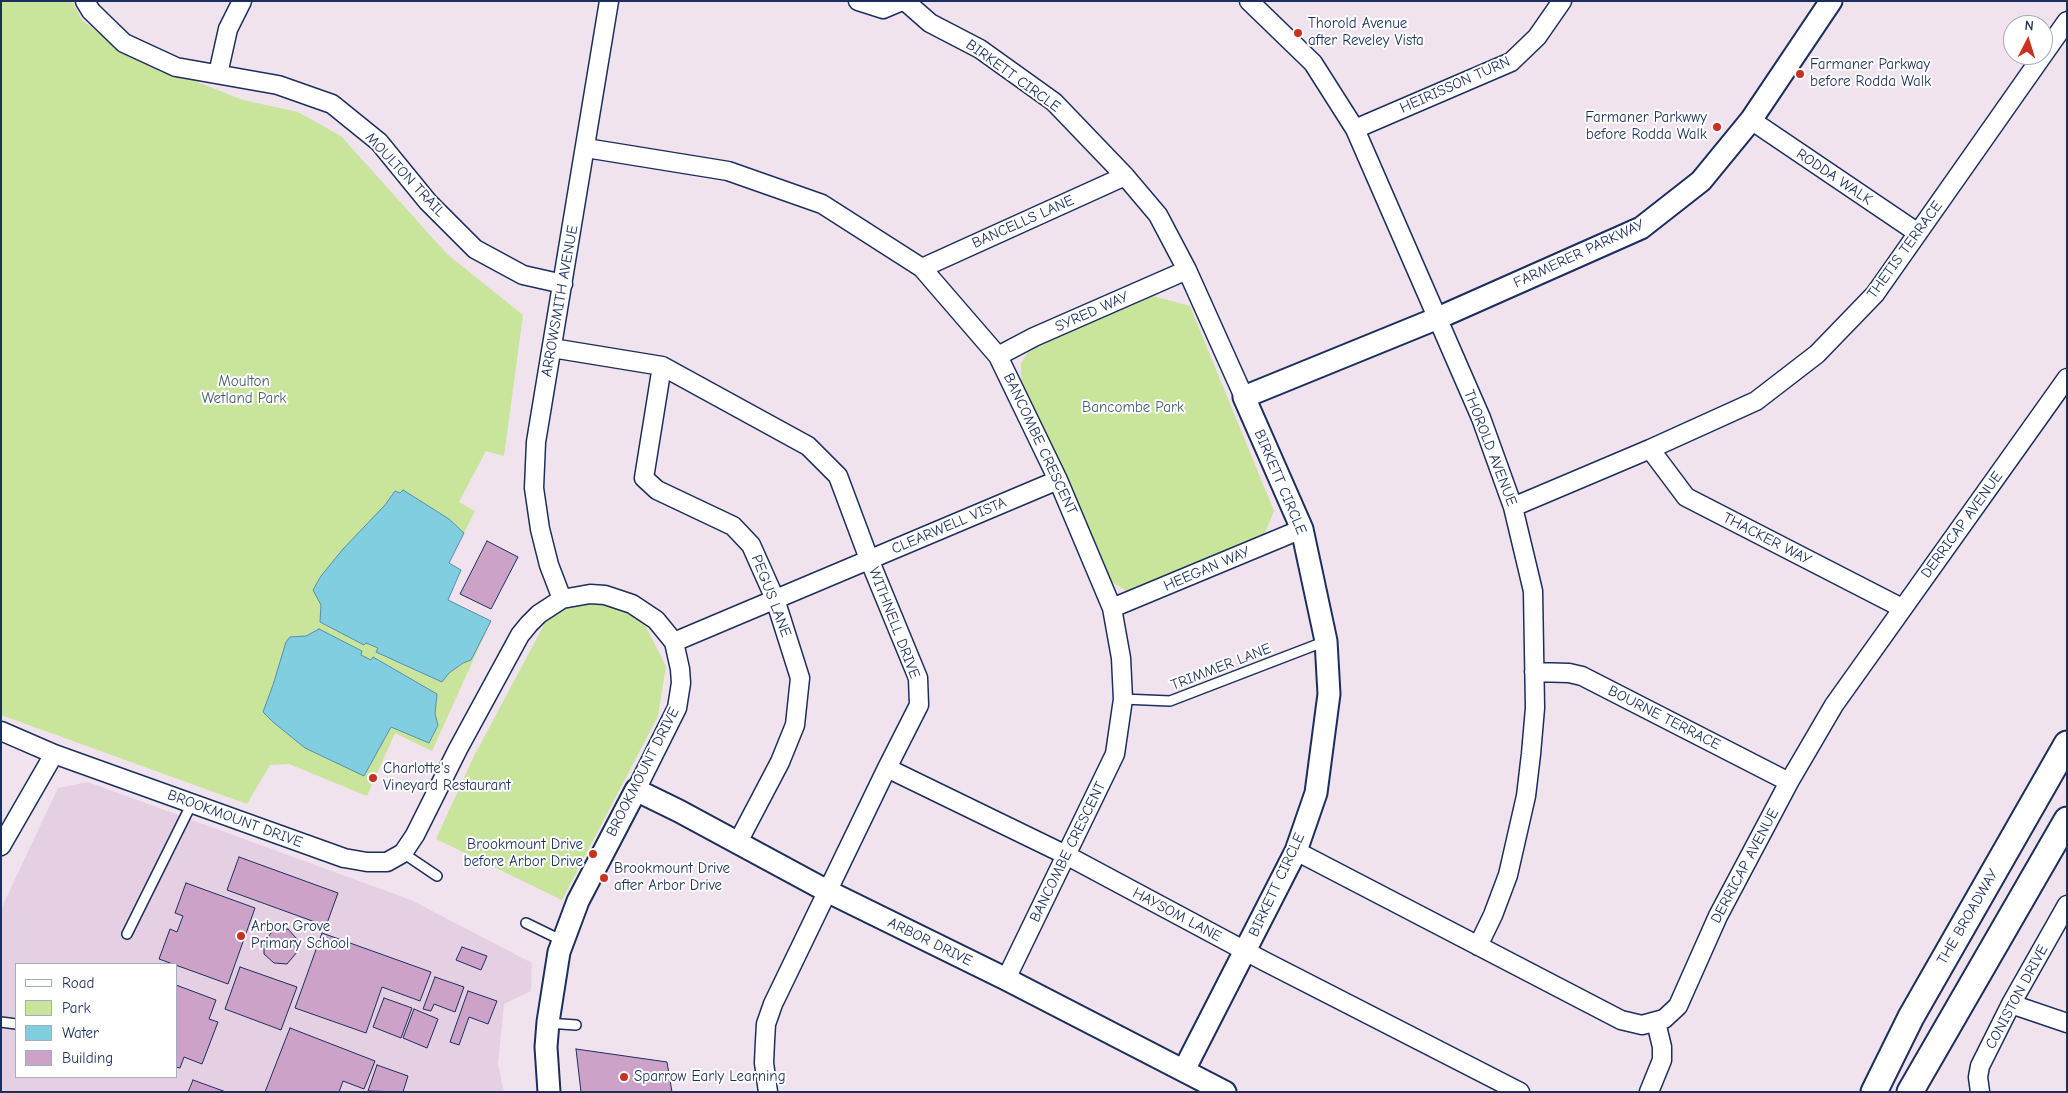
<!DOCTYPE html>
<style>
body{margin:0}
#map{position:relative;width:2068px;height:1093px;overflow:hidden;background:#f0e3ee;font-family:"Comic Neue",sans-serif}
canvas{display:block}
.frame{position:absolute;inset:0;border:2px solid #1b2f5e;pointer-events:none}
.legend{position:absolute;left:15px;top:963px;width:162px;height:115px;box-sizing:border-box;background:#fff;border:1px solid #a4acbf;margin:0;padding:6px 9px;list-style:none;font-size:15px;color:#1b2f5e}
.legend li{display:flex;align-items:center;gap:10px;height:25px}
.legend b{width:25px;border:1px solid #a4acbf}
.north{position:absolute;left:2003px;top:15px;width:50px;height:50px;box-sizing:border-box;background:#fff;border:1px solid #a4acbf;border-radius:50%;rotate:5deg;font-size:14px;font-weight:700;line-height:20px;text-align:center;color:#1b2f5e}
.north::after{content:'';display:block;margin:auto;width:18px;height:22px;background:#c8321e;clip-path:polygon(50% 0,100% 100%,50% 72%,0 100%)}
</style>
<div id="map">
<canvas width="2068" height="1093"></canvas>
<div class="frame"></div>
<ul class="legend">
<li><b style="height:6px;background:#fff"></b>Road</li>
<li><b style="height:14px;background:#c9e49b"></b>Park</li>
<li><b style="height:14px;background:#82cee1"></b>Water</li>
<li><b style="height:14px;background:#cca2c8"></b>Building</li>
</ul>
<div class="north">N</div>
</div>
<script>
const context = document.querySelector('canvas').getContext('2d');
context.lineJoin = 'round';
function fillPath(path, color) { context.fillStyle = color; context.fill(path, 'evenodd'); }
const poly = rows => new Path2D(rows.map(r => 'M' + r).join(''));
function trace(path, color, width, dash) { context.strokeStyle = color; context.lineWidth = width; context.lineCap = dash ? 'butt' : 'round'; context.setLineDash(dash || []); context.stroke(path); }
function label(font, color, halo, rows, align = 'center') {
  context.font = font + ' "Comic Neue",sans-serif'; context.lineWidth = 4; context.setLineDash([]); context.textBaseline = 'middle'; context.strokeStyle = halo; context.fillStyle = color; for (const [text, x, y, turn = 0] of rows) {
    context.save(); context.translate(x, y); context.rotate((+turn || 0) * Math.PI / 180); context.textAlign = isNaN(turn) ? turn : align; if (halo) context.strokeText(text, 0, 0); context.fillText(text, 0, 0); context.restore();
  }
}
fillPath(poly([
 [88,782,411,900,532,963,531,991,504,1004,498,1064,504,1092,1,1092,1,909,58,788],
 [16,964,176,964,176,1077,16,1077]
]), '#e5d0e3');
fillPath(poly([
 [1,1,72,1,82,20,126,54,243,100,298,112,341,136,447,254,523,315,504,456,486,451,459,502,475,511,449,563,461,570,448,600,491,621,432,751,395,733,367,796,289,764,270,765,247,804,1,715],
 [1153,296,1190,306,1274,511,1263,538,1127,591,1108,580,1021,380,1021,363,1030,349],
 [599,601,642,619,666,666,658,716,562,900,436,839,474,756,545,623,562,609]
]), '#c9e49b');
const water = poly([
 [403,490,449,519,464,533,449,563,461,570,448,600,491,621,471,660,463,663,449,673,442,682,376,652,378,648,366,643,364,645,320,622,321,605,313,590,321,576,343,549,385,505,395,491,400,493,403,490],
 [319,629,362,651,361,655,371,660,373,657,437,694,435,714,438,725,429,743,391,727,364,776,305,748,273,722,263,712,273,685,286,642,290,637,306,636,319,629]
]);
fillPath(water, '#82cee1');
trace(water, '#598ead', 1);
const building = poly([
 [487,541,518,557,491,609,460,594,487,541],
 [239,857,338,893,326,926,227,890,239,857],
 [186,883,255,908,228,984,159,959,170,929,177,932,183,916,175,913,186,883],
 [288,929,297,939,297,952,287,964,274,963,264,954,264,941,274,930,288,929],
 [322,933,431,972,420,1001,382,987,366,1033,295,1008,322,933],
 [462,947,487,956,481,970,456,960,462,947],
 [240,967,297,987,281,1030,225,1009,240,967],
 [435,977,464,987,455,1012,434,1004,431,1011,423,1009,435,977],
 [176,985,216,1000,209,1019,218,1022,202,1064,184,1057,180,1068,176,1067,176,985],
 [468,991,497,1001,488,1024,469,1017,459,1045,450,1042,468,991],
 [384,998,412,1008,401,1038,373,1027,384,998],
 [414,1009,438,1019,427,1048,403,1038,414,1009],
 [290,1028,375,1061,364,1089,343,1081,339,1092,265,1092,290,1028],
 [576,1049,667,1062,672,1092,581,1092,576,1049],
 [377,1065,408,1076,403,1092,368,1091,377,1065],
 [193,1080,226,1092,188,1092,193,1080]
]);
fillPath(building, '#cca2c8');
trace(building, '#1b2f5e', 1);
const service = poly([
 [1123,699,1170,701,1326,641],
 [403,853,437,876],
 [526,923,563,941],
 [127,934,192,803],
 [1,1022,16,1024],
 [547,1023,576,1025]
]);
const minor = poly([
 [85,1,91,11,124,43,176,67,278,85,332,104,379,142,428,202,475,249,523,275,563,284],
 [858,1,883,9,902,1],
 [905,1,930,23,980,49,1054,102,1125,176,1158,215,1187,270,1244,397],
 [1249,1,1313,63,1355,129,1481,418,1513,507,1533,591,1535,708,1531,754,1526,796,1508,875,1493,915,1478,946],
 [2043,55,2067,21],
 [218,74,228,29,242,1],
 [1751,120,1918,233],
 [1355,129,1511,62,1537,37,1562,1],
 [586,148,728,171,822,204,922,268,998,356,1058,480,1112,608,1121,658,1123,699,1115,754,1006,979],
 [922,268,1125,176],
 [552,348,662,366,808,446,838,476,869,559,918,678,919,705,887,768,773,1004,766,1024,765,1041,764,1063,768,1092],
 [998,356,1034,337,1187,270],
 [662,366,644,478,657,490,733,526,751,545,775,599,800,678,795,725,780,762,738,842],
 [1650,449,1686,497,1902,608],
 [1513,507,1650,449,1756,401,1817,354,1875,294,2043,55],
 [562,599,549,565,540,529,534,488,536,442,609,1],
 [1112,608,1302,529],
 [674,642,1058,480],
 [1534,672,1569,673,1582,676,1789,782],
 [1,731,54,754,344,858,367,862,387,862,403,853,415,835,458,749,520,635,529,624,539,614,562,599,590,594,605,595,632,604,656,620,674,642,680,669,681,683,677,708,636,790],
 [887,768,1066,855,1264,961,1520,1092],
 [1,846,54,754],
 [1296,851,1621,1020,1642,1025,1664,1019,1678,1006,1718,916,1789,782,1834,705,2067,378],
 [2011,1004,2067,1023],
 [1649,1092,1662,1060,1662,1047,1656,1022],
 [1980,1092,1978,1077,1980,1066,2011,1004,2067,905]
]);
const tertiary = poly([
 [1184,1070,1296,851,1316,793,1329,694,1326,641,1302,529,1244,397,1438,318,1641,228,1701,181,1751,120,1831,1],
 [549,1092,546,1047,548,1022,559,952,578,901,636,790,679,811,827,891,1006,979,1225,1092]
]);
const secondary = poly([
 [1874,1092,1911,1017,2067,744],
 [1910,1092,2067,820]
]);
trace(service, '#1b2f5e', 12);
trace(minor, '#1b2f5e', 21);
trace(tertiary, '#1b2f5e', 25);
trace(secondary, '#1b2f5e', 29);
trace(service, '#fff', 9);
trace(minor, '#fff', 18);
trace(tertiary, '#fff', 21);
trace(secondary, '#fff', 25);
for (const [x, y, r, color] of [
 [1298,33,5,"#c8321e"],
 [1800,74,5,"#c8321e"],
 [1717,127,5,"#c8321e"],
 [373,778,5,"#c8321e"],
 [593,854,5,"#c8321e"],
 [604,878,5,"#c8321e"],
 [241,936,5,"#c8321e"],
 [624,1077,5,"#c8321e"]
]) { const dot = new Path2D(); dot.arc(x, y, r, 0, 2 * Math.PI); context.fillStyle = color; context.fill(dot); trace(dot, '#fff', 2); }
label('15px', '#1b2f5e', '#fff', [
 ["Thorold Avenue",1308,24],
 ["after Reveley Vista",1308,41],
 ["Farmaner Parkway",1810,65],
 ["before Rodda Walk",1810,82],
 ["Farmaner Parkwwy",1707,118,"right"],
 ["before Rodda Walk",1707,135,"right"],
 ["Charlotte's",383,769],
 ["Vineyard Restaurant",383,786],
 ["Brookmount Drive",583,845,"right"],
 ["before Arbor Drive",583,862,"right"],
 ["Brookmount Drive",614,869],
 ["after Arbor Drive",614,886],
 ["Arbor Grove",251,927],
 ["Primary School",251,944],
 ["Sparrow Early Learning",634,1077]
], 'left');
label('15px', '#1b2f5e', '#fff', [
 ["BIRKETT CIRCLE",1013,76,36],
 ["HEIRISSON TURN",1455,85,-24],
 ["MOULTON TRAIL",405,175,47],
 ["RODDA WALK",1834,177,34],
 ["BANCELLS LANE",1023,222,-24],
 ["THETIS TERRACE",1905,250,-54],
 ["FARMERER PARKWAY",1579,254,-25],
 ["ARROWSMITH AVENUE",560,301,-80],
 ["SYRED WAY",1092,312,-24],
 ["BANCOMBE CRESCENT",1040,444,65],
 ["THOROLD AVENUE",1490,448,69],
 ["BIRKETT CIRCLE",1280,482,67],
 ["DERRICAP AVENUE",1962,525,-54],
 ["CLEARWELL VISTA",949,526,-23],
 ["THACKER WAY",1767,539,27],
 ["HEEGAN WAY",1207,569,-23],
 ["PEGUS LANE",771,596,69],
 ["WITHNELL DRIVE",894,623,69],
 ["TRIMMER LANE",1221,667,-21],
 ["BOURNE TERRACE",1664,718,27],
 ["BROOKMOUNT DRIVE",643,772,-63],
 ["BROOKMOUNT DRIVE",235,819,20],
 ["BANCOMBE CRESCENT",1068,852,-64],
 ["DERRICAP AVENUE",1745,866,-62],
 ["BIRKETT CIRCLE",1277,885,-65],
 ["HAYSOM LANE",1177,915,28],
 ["THE BROADWAY",1968,917,-60],
 ["ARBOR DRIVE",930,942,26],
 ["CONISTON DRIVE",2017,997,-62]
]);
label('15px', '#465c6d', '#fff', [
 ["Moulton",244,382],
 ["Wetland Park",244,399],
 ["Bancombe Park",1133,408]
]);
</script>
